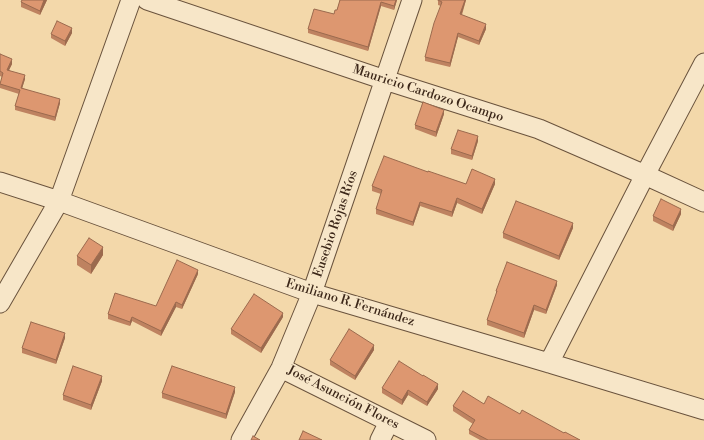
<!DOCTYPE html>
<meta charset="utf-8">
<style>
body{margin:0}
canvas{display:block;background:#f3d8aa}
</style>
<canvas width="704" height="440"></canvas>
<script>
const context = document.querySelector('canvas').getContext('2d');
context.lineJoin = 'round';
const poly = rows => new Path2D(rows.map(r => 'M' + r).join(''));
function trace(path, color, width, dash) { context.strokeStyle = color; context.lineWidth = width; context.lineCap = dash ? 'butt' : 'round'; context.setLineDash(dash || []); context.stroke(path); }
function fillPath(path, color) { context.fillStyle = color; context.fill(path, 'evenodd'); }
function label(font, color, halo, rows, align = 'center') {
  context.font = font + ' "Libre Bodoni",serif'; context.lineWidth = 3; context.setLineDash([]); context.textBaseline = 'middle'; context.strokeStyle = halo; context.fillStyle = color; for (const [text, x, y, turn = 0] of rows) {
    context.save(); context.translate(x, y); context.rotate((+turn || 0) * Math.PI / 180); context.textAlign = isNaN(turn) ? turn : align; if (halo) context.strokeText(text, 0, 0); context.fillText(text, 0, 0); context.restore();
  }
}
const street = poly([
 [147,0,385,80,539,129,645,175,704,202],
 [0,182,59,201,312,293,549,363,704,410],
 [0,303,59,201,131,0],
 [549,363,645,175,704,63],
 [281,368,426,440],
 [241,440,281,368,312,293,412,0],
 [380,440,389,422]
]);
trace(street, '#6a533d', 21);
trace(street, '#f7e6c8', 19);
fillPath(poly([
 [47,0,40,15,21,7,21,2],
 [340,0,397,0,394,10,381,6,368,51,308,33,308,29,334,14,337,10],
 [438,0,466,0,462,15,486,29,479,45,458,37,450,67,425,61,425,57,441,6,438,5],
 [72,33,65,46,51,38,51,34],
 [0,54,12,64,9,70,25,79,22,88,60,103,55,121,15,110,15,106,19,94,0,88,0,84,2,77,0,76],
 [444,114,436,137,415,129,415,125],
 [478,141,472,160,451,154,451,149],
 [428,172,466,184,495,184,482,214,457,203,452,217,420,206,413,226,376,214,376,209,381,194,372,191,372,186],
 [681,214,673,231,653,221,653,216],
 [573,228,559,260,503,238,503,233],
 [103,255,91,274,77,265,77,256],
 [198,274,182,309,176,307,161,336,132,321,130,326,108,319,108,314,156,306],
 [557,285,546,314,534,310,524,338,487,325,487,320,496,295,496,291],
 [283,317,261,353,231,334,231,329],
 [65,338,56,364,22,353,22,348],
 [374,350,355,380,330,365,330,360],
 [102,381,91,410,63,400,63,395],
 [382,388,438,389,427,406,408,395,402,405,382,393],
 [235,392,226,419,162,398,162,393],
 [484,404,520,414,580,440,480,440,469,434,469,430,473,424,453,411,453,406]
]), '#be8260');
fillPath(poly([
 [44,0,47,0,40,15,40,11],
 [396,0,397,0,394,10,394,6],
 [465,0,466,0,460,19,460,14],
 [381,2,381,6,368,51,368,47],
 [486,24,486,29,479,45,479,41],
 [72,28,72,33,65,46,65,41],
 [458,33,458,37,450,67,450,63],
 [12,59,12,64,7,74,7,70],
 [25,75,25,79,21,92,21,88],
 [60,99,60,103,55,121,55,117],
 [444,110,444,114,436,137,436,132],
 [478,136,478,141,472,160,472,156],
 [495,179,495,184,482,214,482,209],
 [457,198,457,203,452,217,452,212],
 [420,202,420,206,413,226,413,222],
 [681,209,681,214,673,231,673,226],
 [573,223,573,228,559,260,559,256],
 [103,247,103,255,91,274,91,265],
 [198,270,198,274,182,309,182,305],
 [557,281,557,285,546,314,546,310],
 [176,302,176,307,161,336,161,331],
 [534,305,534,310,524,338,524,333],
 [283,313,283,317,261,353,261,348],
 [132,317,132,321,130,326,130,322],
 [65,333,65,338,56,364,56,360],
 [374,345,374,350,355,380,355,376],
 [102,376,102,381,91,410,91,405],
 [438,384,438,389,427,406,427,402],
 [235,387,235,392,226,419,226,414],
 [408,390,408,395,402,405,402,400]
]), '#9b6a4e');
const building = poly([
 [22,0,44,0,40,11,21,2,22,0],
 [340,0,396,0,394,6,381,2,368,47,308,29,314,9,334,14,335,10,337,10,340,0],
 [438,0,465,0,460,14,486,24,479,41,458,33,450,63,425,57,434,23,442,2,438,0],
 [57,21,72,28,65,41,51,34,57,21],
 [0,54,12,59,7,70,25,75,21,88,60,99,55,117,15,106,20,90,0,84,3,73,0,71,0,54],
 [423,102,444,110,436,132,415,125,423,102],
 [458,130,478,136,472,156,451,149,458,130],
 [384,156,428,172,428,171,466,184,472,169,495,179,482,209,457,198,452,212,420,202,413,222,376,209,382,190,372,186,384,156],
 [661,199,681,209,673,226,653,216,661,199],
 [516,201,573,223,559,256,503,233,516,201],
 [89,238,103,247,91,265,77,256,89,238],
 [177,260,198,270,182,305,176,302,161,331,132,317,130,322,108,314,115,293,156,306,177,260],
 [507,262,557,281,546,310,534,305,524,333,487,320,497,291,496,291,507,262],
 [254,294,283,313,261,348,231,329,254,294],
 [31,322,65,333,56,360,22,348,31,322],
 [349,329,374,345,355,376,330,360,349,329],
 [399,361,423,376,423,375,438,384,427,402,408,390,402,400,382,388,399,361],
 [73,366,102,376,91,405,63,395,73,366],
 [172,366,235,387,226,414,162,393,172,366],
 [463,391,484,404,488,396,520,414,522,410,564,433,565,432,580,440,488,440,469,430,475,420,453,406,463,391],
 [303,431,322,440,299,440,303,431],
 [253,436,260,440,251,440,253,436]
]);
fillPath(building, '#dd9770');
trace(building, '#9b6a4e', 1);
label('13px', '#3c2719', '#f7e6c8', [
 ["Mauricio Cardozo Ocampo",428,94,18],
 ["Eusebio Rojas Ríos",336,224,-71],
 ["Emiliano R. Fernández",350,303,17],
 ["José Asunción Flores",343,398,27]
]);
</script>
